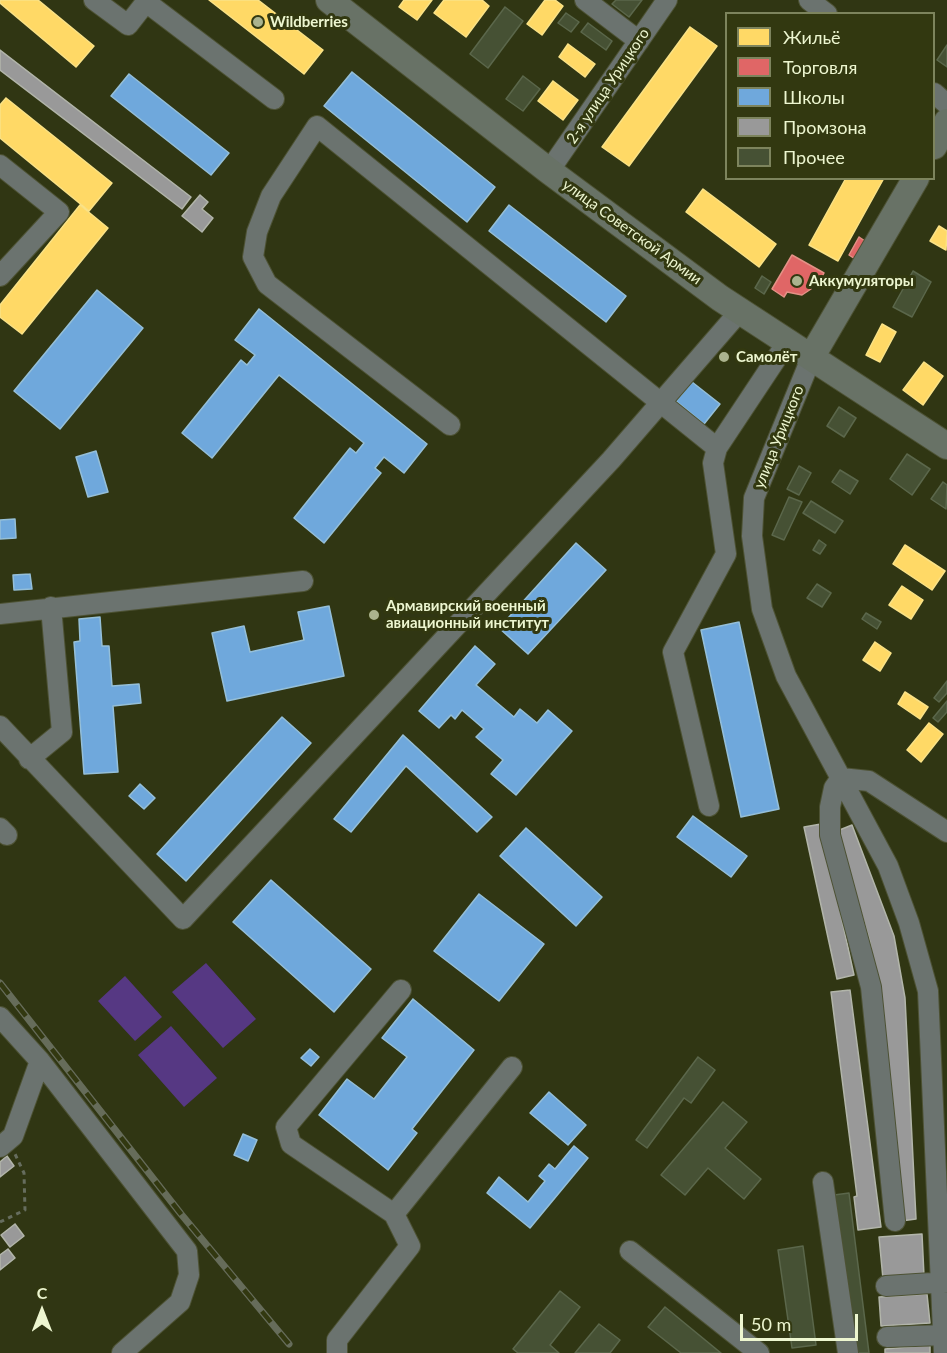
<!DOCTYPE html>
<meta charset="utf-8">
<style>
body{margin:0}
#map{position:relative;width:947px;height:1353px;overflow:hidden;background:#303613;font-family:Lato,sans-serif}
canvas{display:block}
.legend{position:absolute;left:725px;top:12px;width:210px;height:168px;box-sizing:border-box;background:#323810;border:2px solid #7d845d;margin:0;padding:8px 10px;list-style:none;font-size:18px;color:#edf6d0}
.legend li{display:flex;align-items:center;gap:12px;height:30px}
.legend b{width:30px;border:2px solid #7d845d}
.north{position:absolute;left:12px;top:1281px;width:60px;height:60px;-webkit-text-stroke:4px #323810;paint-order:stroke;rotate:0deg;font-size:16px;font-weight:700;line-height:24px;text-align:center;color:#edf6d0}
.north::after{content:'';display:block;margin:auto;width:21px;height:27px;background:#edf6d0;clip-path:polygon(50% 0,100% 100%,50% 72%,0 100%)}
.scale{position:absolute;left:740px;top:1314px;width:118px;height:27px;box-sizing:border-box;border:3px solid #edf6d0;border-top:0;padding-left:8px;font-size:18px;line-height:21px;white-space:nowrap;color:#edf6d0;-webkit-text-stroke:4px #323810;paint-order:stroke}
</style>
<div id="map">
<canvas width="947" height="1353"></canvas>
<ul class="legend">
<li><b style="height:16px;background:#ffd966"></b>Жильё</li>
<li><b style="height:16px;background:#e06666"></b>Торговля</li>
<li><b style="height:16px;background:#6fa8dc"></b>Школы</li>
<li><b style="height:16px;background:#999"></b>Промзона</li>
<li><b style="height:16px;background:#465134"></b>Прочее</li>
</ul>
<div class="north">С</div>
<div class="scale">50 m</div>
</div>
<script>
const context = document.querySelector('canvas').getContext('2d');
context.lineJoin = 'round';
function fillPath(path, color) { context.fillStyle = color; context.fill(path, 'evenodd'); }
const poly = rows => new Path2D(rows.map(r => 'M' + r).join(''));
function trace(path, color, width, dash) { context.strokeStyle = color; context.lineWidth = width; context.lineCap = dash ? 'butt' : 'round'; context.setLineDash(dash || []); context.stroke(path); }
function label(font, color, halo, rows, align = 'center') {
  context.font = font + ' Lato,sans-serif'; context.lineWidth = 6; context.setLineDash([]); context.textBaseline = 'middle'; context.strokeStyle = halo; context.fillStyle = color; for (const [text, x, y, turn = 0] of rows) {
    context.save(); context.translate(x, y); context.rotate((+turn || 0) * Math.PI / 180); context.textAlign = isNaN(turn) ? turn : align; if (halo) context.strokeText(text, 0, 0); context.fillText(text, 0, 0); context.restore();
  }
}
fillPath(poly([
 [206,963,256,1019,223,1048,172,992],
 [125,976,162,1017,135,1041,98,1001],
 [171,1026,217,1078,184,1107,138,1055]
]), '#563883');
const homes = poly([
 [0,0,38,0,94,46,76,67,0,3,0,0],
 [209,0,258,0,323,50,304,74,209,0],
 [404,0,432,0,417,20,399,7,404,0],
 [444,0,482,0,489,6,466,37,434,13,444,0],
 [545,0,555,0,563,6,542,35,527,24,545,0],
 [690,27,717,46,629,166,602,147,690,27],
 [568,44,595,64,585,77,559,57,568,44],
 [553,81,578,100,563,120,538,101,553,81],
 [6,98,112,183,89,211,0,138,0,105,6,98],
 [846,178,884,178,838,261,809,245,846,178],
 [703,189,776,244,759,267,686,212,703,189],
 [80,205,108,228,22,334,0,317,0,305,80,205],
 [939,226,947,231,946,250,930,241,939,226],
 [882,324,896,332,880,362,866,355,882,324],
 [924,362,943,376,923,405,903,390,924,362],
 [905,545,945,571,932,590,893,564,905,545],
 [902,586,923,600,911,619,889,605,902,586],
 [875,642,891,653,880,671,863,660,875,642],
 [905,692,928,707,920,719,898,704,905,692],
 [929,723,943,734,921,762,907,750,929,723]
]);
fillPath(homes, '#ffd966');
trace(homes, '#fae286', 1.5);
const shops = poly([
 [859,237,865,241,855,259,849,255,859,237],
 [792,255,824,273,817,286,811,284,811,289,802,295,787,292,784,297,772,289,792,255]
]);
fillPath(shops, '#e06666');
trace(shops, '#e49186', 1.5);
const schools = poly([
 [352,72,495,187,467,222,324,106,352,72],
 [129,74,229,153,211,175,111,96,129,74],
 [509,205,626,296,606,322,489,231,509,205],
 [97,290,143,328,60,429,14,391,97,290],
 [259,309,427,444,404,473,384,457,375,468,381,473,324,543,294,518,350,448,356,453,364,443,279,375,212,458,182,433,241,360,247,365,255,355,235,340,259,309],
 [692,382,720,404,704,424,676,401,692,382],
 [96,451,108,492,88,497,76,457,96,451],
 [15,519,16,538,0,539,0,520,15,519],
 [576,543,606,570,528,654,499,628,576,543],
 [30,574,32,589,14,590,13,575,30,574],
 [329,606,344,676,227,701,212,633,244,626,250,652,304,640,298,612,329,606],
 [100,617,102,646,109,646,112,686,139,684,141,703,113,706,118,772,84,774,74,642,80,641,79,619,100,617],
 [739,622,779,809,741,817,701,630,739,622],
 [475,646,495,664,476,685,514,717,520,709,537,723,548,710,572,731,516,795,491,774,503,760,476,737,484,729,462,710,455,719,451,715,439,728,419,711,475,646],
 [282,717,311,743,186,881,157,854,282,717],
 [403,735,492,817,477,832,406,766,351,832,334,819,403,735],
 [140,784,155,798,144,809,129,796,140,784],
 [693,816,747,856,731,877,677,837,693,816],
 [526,828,602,897,576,926,500,856,526,828],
 [271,880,371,969,334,1012,233,922,271,880],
 [479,894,544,944,499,1001,434,951,479,894],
 [413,999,474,1050,412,1129,417,1133,388,1170,319,1115,347,1079,374,1099,407,1057,382,1038,413,999],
 [310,1049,319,1057,311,1066,301,1058,310,1049],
 [549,1092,586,1125,568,1145,530,1113,549,1092],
 [243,1134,257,1140,248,1161,234,1155,243,1134],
 [574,1146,588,1158,530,1228,487,1193,499,1177,528,1202,545,1181,539,1176,549,1164,555,1169,574,1146]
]);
fillPath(schools, '#6fa8dc');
trace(schools, '#95bfd8', 1.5);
const industry = poly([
 [0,50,191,197,182,209,0,70,0,50],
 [200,195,208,202,202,209,213,218,202,232,182,216,200,195],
 [821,824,854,975,837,979,804,827,821,824],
 [852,825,894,936,905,998,916,1219,901,1221,878,996,870,942,837,831,852,825],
 [850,990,881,1227,858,1230,854,1197,857,1196,831,992,850,990],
 [7,1156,14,1166,0,1177,0,1162,7,1156],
 [15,1224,24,1236,10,1247,1,1235,15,1224],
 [922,1234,924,1276,883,1279,879,1237,922,1234],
 [8,1249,15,1258,0,1270,0,1255,8,1249],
 [927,1294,930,1323,881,1326,879,1297,927,1294],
 [930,1345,930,1353,885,1353,885,1349,930,1345]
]);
fillPath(industry, '#999');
trace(industry, '#b2b5aa', 1.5);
const building = poly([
 [616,0,642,0,629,17,612,4,616,0],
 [505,7,523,21,488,68,470,54,505,7],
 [566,13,579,22,571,32,558,23,566,13],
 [588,23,612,41,606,50,581,32,588,23],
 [947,45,947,67,937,60,947,45],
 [523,76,540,89,523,111,506,99,523,76],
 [913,271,931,282,912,317,893,307,913,271],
 [762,276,771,282,764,294,755,288,762,276],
 [839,407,856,418,844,437,827,426,839,407],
 [907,454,930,469,912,495,890,479,907,454],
 [799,466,811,473,799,495,787,489,799,466],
 [840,470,858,481,850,494,832,482,840,470],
 [943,482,947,485,946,509,931,499,943,482],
 [789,497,802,502,784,540,772,535,789,497],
 [811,501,843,521,835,533,803,513,811,501],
 [819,540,826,545,820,554,813,550,819,540],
 [817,584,831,593,822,607,807,598,817,584],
 [866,613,881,622,877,629,862,619,866,613],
 [947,681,947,693,939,702,934,698,947,681],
 [947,701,947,712,938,722,933,718,947,701],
 [698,1057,715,1070,691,1103,684,1098,647,1148,636,1140,698,1057],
 [723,1102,747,1122,725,1148,761,1179,744,1199,708,1168,685,1195,661,1175,723,1102],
 [849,1193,869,1353,853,1353,834,1195,849,1193],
 [803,1246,816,1345,792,1348,778,1250,803,1246],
 [560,1291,580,1307,550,1345,559,1353,518,1353,513,1349,560,1291],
 [665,1307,721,1353,681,1353,648,1327,665,1307],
 [599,1324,620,1340,610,1353,575,1353,599,1324]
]);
fillPath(building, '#465134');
trace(building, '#5b674b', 1.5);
const minor = poly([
 [94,0,128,25,146,2,274,99],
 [585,0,639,41],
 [809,0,827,14],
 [934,93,947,104],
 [0,165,59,212,0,276],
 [549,171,667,0],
 [812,356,754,498,752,536,762,609,786,676,888,866,909,923,928,991,944,1353],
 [450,425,267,284,253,257,257,232,271,196,317,126,717,448],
 [0,614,303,581],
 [0,726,183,919,611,460,740,311],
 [29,759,62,732,51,607],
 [841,778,834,788,830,807,830,835,871,987,895,1221],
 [841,778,869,781,947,832],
 [709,806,673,652,726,554,713,463,717,448,788,341],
 [0,828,7,835],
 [0,1017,40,1061,187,1251,189,1275,180,1302,122,1353],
 [0,1147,13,1136,40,1061],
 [823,1182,848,1353],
 [394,1214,512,1067],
 [630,1251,759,1353],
 [886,1286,947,1282],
 [887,1337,943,1335],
 [337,1353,337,1340,410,1246,394,1214,291,1144,286,1127,401,990]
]);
const major = poly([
 [329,0,549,171,720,298,947,446],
 [934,146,947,122],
 [812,356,916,178]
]);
trace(minor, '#4d5234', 22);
trace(major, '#4d5234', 28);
trace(poly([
 [0,1222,25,1210,24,1173,15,1154]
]), '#666d5e', 3, [4.5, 4.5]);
trace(minor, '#6b736f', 20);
trace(major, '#687266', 26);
const rail = poly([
 [0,983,181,1214,289,1344]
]);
trace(rail, '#666c5a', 7);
trace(rail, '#323810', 4.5, [14]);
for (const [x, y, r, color] of [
 [258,22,6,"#abb38e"],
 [797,281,6,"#abb38e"],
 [724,357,6,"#abb38e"],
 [374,615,6,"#abb38e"]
]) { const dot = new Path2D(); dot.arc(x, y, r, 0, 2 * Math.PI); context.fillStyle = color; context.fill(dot); trace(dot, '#323810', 2); }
label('bold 15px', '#edf6d0', '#323810', [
 ["Wildberries",270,22],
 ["Аккумуляторы",809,281],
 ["Самолёт",736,357],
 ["Армавирский военный",386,606],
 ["авиационный институт",386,623]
], 'left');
label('15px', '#edf6d0', '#323810', [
 ["2-я улица Урицкого",608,86,-56],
 ["улица Советской Армии",632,232,36],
 ["улица Урицкого",779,437,-68]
]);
</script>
